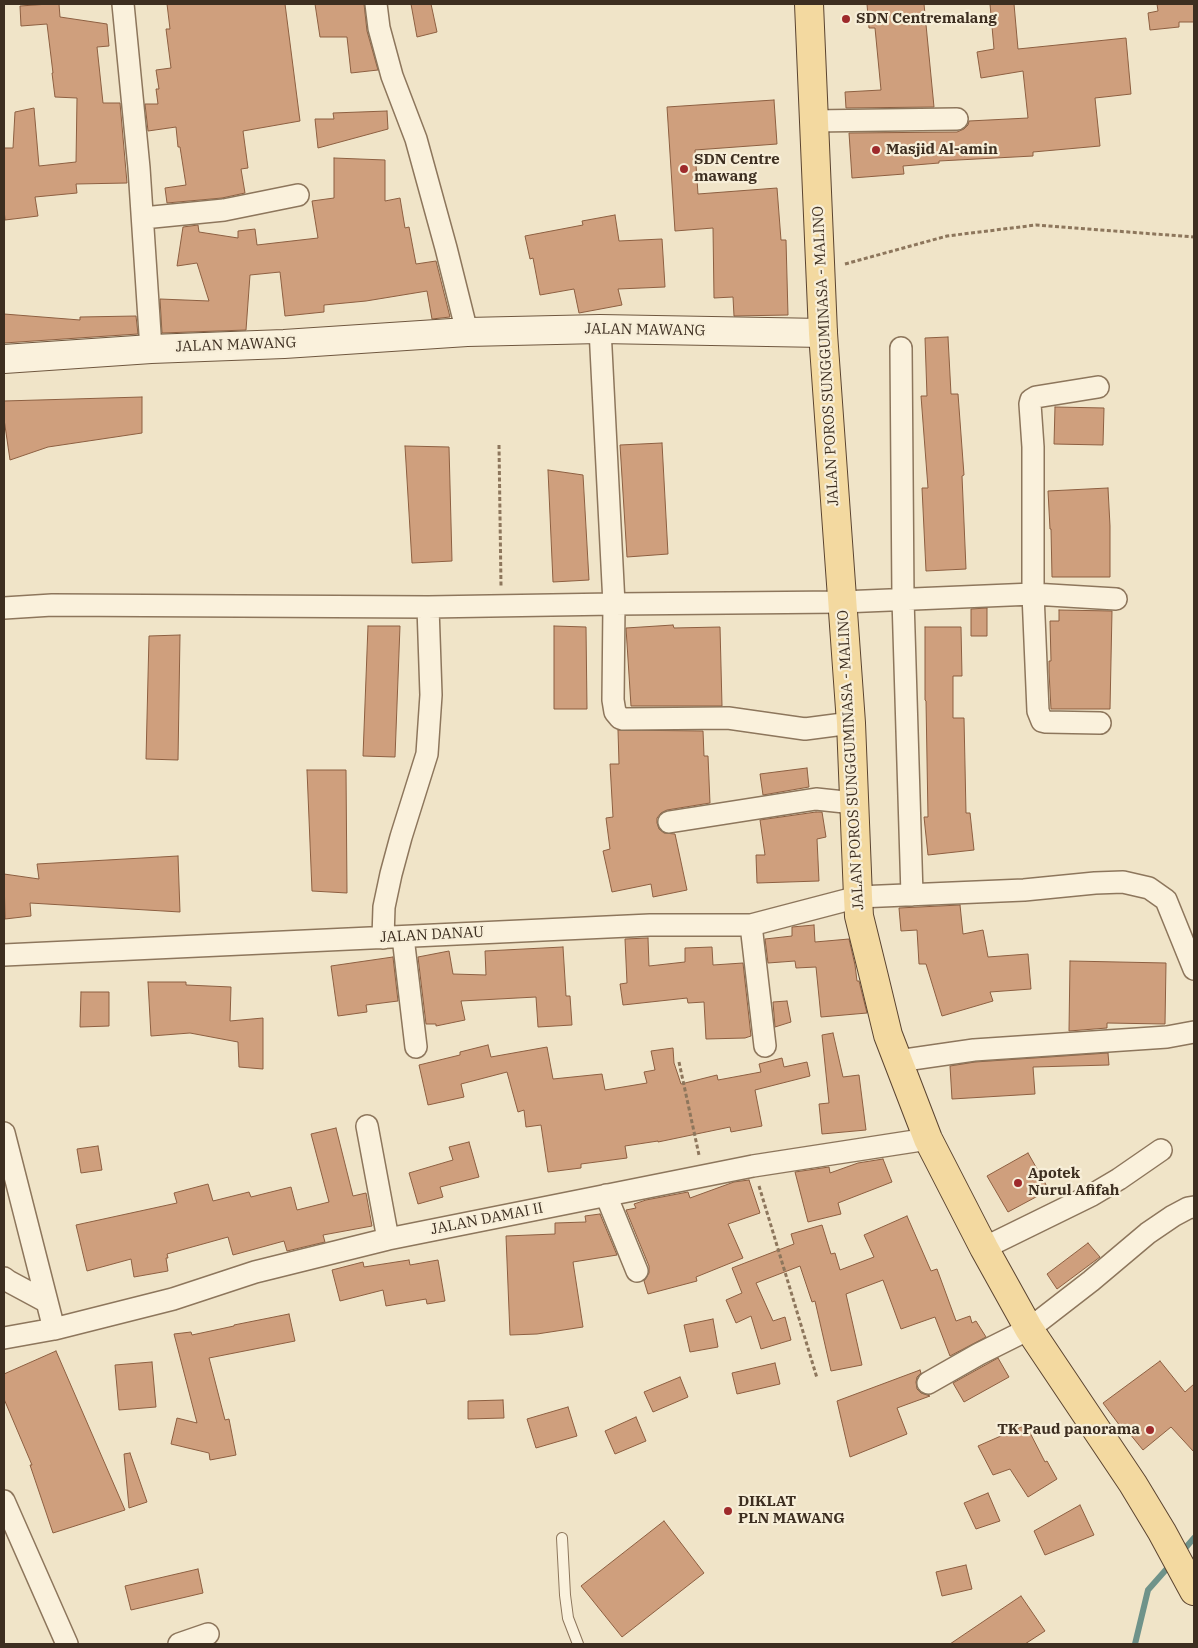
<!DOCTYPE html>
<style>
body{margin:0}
#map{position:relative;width:1198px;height:1648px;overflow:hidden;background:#f0e4c8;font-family:"IBM Plex Serif",serif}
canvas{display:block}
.frame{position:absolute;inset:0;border:5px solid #3d2e20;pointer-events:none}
</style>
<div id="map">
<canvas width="1198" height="1648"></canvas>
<div class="frame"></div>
</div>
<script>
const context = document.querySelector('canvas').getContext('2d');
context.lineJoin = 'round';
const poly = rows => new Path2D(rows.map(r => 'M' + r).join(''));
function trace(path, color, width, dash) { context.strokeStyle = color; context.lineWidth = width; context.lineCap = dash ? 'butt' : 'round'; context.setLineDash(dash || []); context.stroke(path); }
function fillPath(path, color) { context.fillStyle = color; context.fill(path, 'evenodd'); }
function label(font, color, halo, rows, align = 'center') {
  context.font = font + ' "IBM Plex Serif",serif'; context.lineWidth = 4.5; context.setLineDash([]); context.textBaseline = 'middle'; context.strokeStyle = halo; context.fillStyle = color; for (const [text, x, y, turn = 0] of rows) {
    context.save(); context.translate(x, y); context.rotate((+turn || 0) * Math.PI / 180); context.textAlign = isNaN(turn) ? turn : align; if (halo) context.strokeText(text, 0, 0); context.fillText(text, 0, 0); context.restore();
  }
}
trace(poly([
 [1181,1553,1194,1538],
 [1135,1644,1148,1590,1171,1564]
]), '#6f938a', 6);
const building = poly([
 [49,4,59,4,60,17,107,24,109,46,97,47,103,103,120,103,127,183,76,184,77,193,35,197,38,216,5,220,4,209,4,148,13,148,15,112,34,108,39,166,76,162,77,98,55,97,52,73,53,73,47,24,21,26,20,6,49,4],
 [167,4,285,4,300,121,243,131,248,168,241,169,245,193,222,198,167,203,165,188,186,185,180,147,178,147,176,127,148,131,145,104,158,104,156,89,159,89,156,70,171,68,166,29,170,29,167,4],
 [315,4,364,4,367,31,378,70,351,73,347,37,320,37,315,4],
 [411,4,431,4,437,32,417,37,411,4],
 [867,4,924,4,934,107,846,108,845,92,881,90,875,28,869,28,867,4],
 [990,4,1014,4,1018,49,1126,38,1131,94,1095,98,1100,146,1033,152,1033,156,939,161,939,163,903,166,904,174,852,178,849,133,957,132,964,129,968,125,969,121,1028,118,1023,71,981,78,977,52,994,49,990,4],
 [1157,4,1194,4,1194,22,1179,22,1179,27,1150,30,1148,13,1158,11,1157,4],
 [774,100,777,144,695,150,698,194,777,188,781,240,786,240,788,315,734,316,733,297,714,298,713,228,675,231,667,107,774,100],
 [387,111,388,129,318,148,315,119,334,119,333,113,387,111],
 [334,158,385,160,385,201,400,198,405,228,409,227,416,264,436,261,450,317,432,319,427,291,366,301,324,305,324,312,285,316,280,272,250,275,246,330,162,333,160,299,209,301,197,263,177,266,183,227,198,225,199,232,238,238,238,231,255,229,257,245,318,238,312,201,334,198,334,158],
 [615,215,619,241,662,239,665,287,618,289,622,305,579,313,574,289,540,295,533,258,530,259,525,236,583,225,582,221,615,215],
 [4,314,80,320,80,317,136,316,138,334,4,343,4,314],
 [948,337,951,394,958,394,964,475,962,476,966,569,926,571,922,488,928,488,921,396,927,396,925,338,948,337],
 [142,397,142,433,48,447,10,460,4,419,4,401,142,397],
 [1055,407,1104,408,1103,445,1054,444,1055,407],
 [662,443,668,554,627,557,620,445,662,443],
 [405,446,449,447,452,561,412,563,405,446],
 [548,470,583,475,589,580,553,582,548,470],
 [1108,488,1110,526,1110,577,1052,577,1051,529,1050,529,1048,491,1108,488],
 [987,608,987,636,971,636,971,609,987,608],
 [1059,610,1112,611,1110,709,1051,709,1049,672,1049,661,1051,661,1050,621,1059,621,1059,610],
 [673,625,674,628,720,627,722,706,631,706,626,628,673,625],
 [368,626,400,626,395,757,363,756,368,626],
 [554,626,586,627,587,709,554,709,554,626],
 [925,627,961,627,962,676,953,676,953,718,964,718,966,813,970,813,974,850,928,855,924,817,928,817,926,701,925,700,925,627],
 [180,635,178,760,146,759,149,636,180,635],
 [618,730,703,731,704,756,708,756,710,803,667,810,661,813,657,818,657,823,659,829,664,833,675,834,687,890,653,897,651,884,612,892,603,851,610,849,606,818,613,817,610,764,619,764,618,730],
 [807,768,809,787,763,795,760,774,807,768],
 [307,770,346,770,347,893,312,891,307,770],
 [816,812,822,812,826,837,817,839,819,881,757,883,756,855,765,855,760,820,816,812],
 [178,856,180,912,30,903,31,916,5,919,4,874,39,879,37,864,178,856],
 [960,905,963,934,983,930,988,957,1028,954,1031,989,990,992,993,1001,942,1016,926,964,919,964,917,930,901,931,899,908,960,905],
 [814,925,815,942,849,939,855,965,857,981,859,981,867,1013,821,1017,816,967,796,968,795,961,768,963,765,939,792,936,792,927,814,925],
 [648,938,649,966,685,962,685,948,712,947,713,965,743,963,751,1036,745,1038,706,1039,704,1002,688,1003,687,998,623,1005,620,984,627,983,625,939,648,938],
 [563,947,566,996,570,996,572,1025,538,1027,536,997,461,1001,465,1020,436,1026,436,1024,426,1024,418,957,449,951,453,974,486,975,485,951,563,947],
 [393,957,398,1001,366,1005,367,1012,338,1016,331,966,393,957],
 [1070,961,1166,963,1165,1024,1107,1023,1107,1028,1069,1031,1070,961],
 [148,982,186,982,186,985,231,987,230,1021,263,1018,263,1069,239,1067,238,1042,190,1033,151,1036,148,982],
 [81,992,109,992,109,1026,80,1027,81,992],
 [787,1001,791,1022,775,1027,773,1002,787,1001],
 [833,1033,843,1077,859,1075,866,1130,822,1134,819,1104,829,1103,822,1035,833,1033],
 [488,1045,491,1057,547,1047,553,1079,602,1074,605,1090,647,1083,644,1072,655,1070,651,1051,673,1048,674,1063,681,1084,717,1075,718,1080,761,1072,759,1064,782,1058,784,1067,807,1062,810,1076,755,1090,762,1126,731,1132,730,1127,658,1142,658,1141,625,1146,627,1158,581,1164,581,1168,548,1172,541,1125,526,1127,524,1110,518,1112,507,1072,461,1084,464,1097,428,1105,419,1065,460,1055,460,1052,488,1045],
 [1108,1053,1109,1065,1033,1067,1035,1094,952,1099,950,1066,975,1062,1108,1053],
 [336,1128,353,1196,366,1193,372,1226,323,1235,325,1242,287,1251,284,1241,233,1255,228,1237,167,1254,168,1258,166,1258,168,1271,134,1277,131,1259,87,1271,76,1225,177,1203,174,1193,208,1184,213,1201,249,1192,251,1197,291,1187,297,1210,329,1202,311,1134,336,1128],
 [469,1142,479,1177,440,1187,443,1197,418,1204,409,1173,453,1160,449,1147,469,1142],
 [98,1146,102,1170,81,1173,77,1149,98,1146],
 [1028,1153,1049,1190,1008,1212,987,1176,1028,1153],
 [883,1159,892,1182,838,1203,841,1214,808,1222,795,1172,829,1167,830,1173,858,1163,883,1159],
 [749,1180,760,1213,728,1224,743,1258,696,1277,697,1281,648,1294,644,1281,649,1273,649,1266,626,1210,636,1208,634,1204,646,1200,688,1192,690,1198,734,1182,749,1180],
 [600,1214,617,1255,573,1262,583,1327,537,1334,510,1335,506,1236,555,1234,555,1223,586,1222,585,1216,600,1214],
 [907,1216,931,1271,937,1269,956,1321,970,1316,972,1323,976,1321,986,1337,950,1356,935,1317,901,1329,883,1280,846,1294,862,1365,831,1371,815,1301,812,1302,800,1266,756,1283,773,1321,785,1317,791,1340,761,1349,751,1316,736,1323,726,1300,742,1293,732,1268,794,1244,791,1234,822,1225,831,1254,835,1253,840,1270,874,1257,864,1235,907,1216],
 [1088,1243,1100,1257,1057,1289,1047,1274,1088,1243],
 [409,1260,410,1265,438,1260,445,1301,427,1304,426,1299,386,1306,383,1290,340,1301,332,1270,363,1262,364,1267,409,1260],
 [289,1314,295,1341,209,1358,225,1420,229,1419,236,1455,210,1460,209,1453,171,1444,177,1418,197,1423,174,1334,191,1332,192,1335,234,1326,234,1325,289,1314],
 [713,1319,718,1347,690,1352,684,1325,713,1319],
 [56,1351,125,1510,53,1533,30,1465,32,1465,4,1399,4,1374,56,1351],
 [998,1358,1009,1377,964,1402,953,1383,998,1358],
 [1160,1361,1185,1392,1194,1384,1194,1452,1171,1427,1143,1450,1125,1428,1123,1430,1103,1403,1160,1361],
 [152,1362,156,1407,119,1410,115,1365,152,1362],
 [775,1363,780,1384,737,1394,732,1373,775,1363],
 [920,1370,921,1373,917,1377,916,1382,917,1389,921,1393,930,1396,897,1408,907,1434,850,1457,837,1401,920,1370],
 [680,1377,688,1397,653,1412,644,1392,680,1377],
 [503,1400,504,1418,468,1419,468,1401,503,1400],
 [568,1407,577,1436,536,1448,527,1419,568,1407],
 [636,1417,646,1441,615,1454,605,1431,636,1417],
 [1026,1425,1045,1462,1047,1461,1057,1479,1028,1497,1010,1469,993,1475,978,1446,1026,1425],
 [130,1453,147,1502,129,1508,124,1454,130,1453],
 [988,1493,1000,1521,976,1529,964,1503,988,1493],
 [1080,1505,1094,1535,1045,1555,1034,1531,1080,1505],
 [664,1521,704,1573,622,1637,581,1586,664,1521],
 [966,1565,972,1589,942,1596,936,1572,966,1565],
 [198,1569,203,1593,131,1610,125,1586,198,1569],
 [1021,1596,1045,1631,1025,1644,950,1644,1021,1596]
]);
fillPath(building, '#cf9f7d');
trace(building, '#8d5f41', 1);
const lane = poly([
 [562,1538,565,1595,568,1618,578,1644]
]);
const street = poly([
 [123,4,139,168,151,349],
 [376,4,379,28,392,76,416,139,446,248,467,332],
 [813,121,957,119],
 [143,218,224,210,298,195],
 [600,329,614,604,613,700,615,712,620,718,623,719,728,718,805,729,851,723],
 [901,348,903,599,912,895],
 [1098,387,1036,397,1031,400,1030,404,1033,447,1033,594,1038,711,1042,721,1046,722,1100,723],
 [4,608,52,605,428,607,614,604,842,602,1033,594,1116,599],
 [669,822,816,799,854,803],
 [751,925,765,1046],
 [403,937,416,1047],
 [383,938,384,907,391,874,401,837,427,754,431,695,428,607],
 [4,955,650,925,751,925,858,897,1024,890,1095,883,1123,882,1149,888,1166,900,1194,969],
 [898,1061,974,1050,1167,1037,1194,1032],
 [367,1126,388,1239],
 [4,1133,54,1329,4,1338],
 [606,1195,637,1271],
 [984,1248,1092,1195,1119,1179,1161,1150],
 [4,1278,8,1281,47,1302],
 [54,1329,173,1299,255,1272,388,1239,753,1166,928,1139],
 [928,1383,979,1354,1029,1329,1091,1281,1148,1233,1173,1216,1188,1208,1194,1207],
 [4,1501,67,1644],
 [179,1644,208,1634]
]);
const secondary = poly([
 [4,359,151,349,284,344,467,332,600,329,823,333]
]);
const primary = poly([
 [809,4,823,333,851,723,858,897,859,916,874,977,888,1035,928,1139,984,1248,1029,1329,1133,1484,1162,1532,1194,1591]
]);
trace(lane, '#8d765c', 12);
trace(street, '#8d765c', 24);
trace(secondary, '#6f573f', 30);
trace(primary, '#5b4430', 30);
trace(poly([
 [845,264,947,236,1036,225,1194,237],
 [499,445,501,586],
 [679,1062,699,1155],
 [759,1186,817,1378]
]), '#8d765c', 3, [4, 2.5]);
trace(lane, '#faf1dc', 10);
trace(street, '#faf1dc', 21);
trace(secondary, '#faf1dc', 28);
trace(primary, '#f3d9a0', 28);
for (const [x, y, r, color] of [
 [846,19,5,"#9e2a2b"],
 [876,150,5,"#9e2a2b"],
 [684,169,5,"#9e2a2b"],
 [1018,1183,5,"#9e2a2b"],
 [1150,1430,5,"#9e2a2b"],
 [728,1511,5,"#9e2a2b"]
]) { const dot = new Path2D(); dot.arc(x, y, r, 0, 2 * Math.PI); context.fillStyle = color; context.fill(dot); trace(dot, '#f7eed8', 2); }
label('bold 15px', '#3d2e20', '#f7eed8', [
 ["SDN Centremalang",856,19],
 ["Masjid Al-amin",886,150],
 ["SDN Centre",694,160],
 ["mawang",694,177],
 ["Apotek",1028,1174],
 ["Nurul Afifah",1028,1191],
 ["TK Paud panorama",1140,1430,"right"],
 ["DIKLAT",738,1502],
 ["PLN MAWANG",738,1519]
], 'left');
label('15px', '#3d2e20', '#f7eed8', [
 ["JALAN MAWANG",645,330,1],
 ["JALAN MAWANG",236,345,-2],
 ["JALAN POROS SUNGGUMINASA - MALINO",826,356,-93],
 ["JALAN POROS SUNGGUMINASA - MALINO",851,760,-93],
 ["JALAN DANAU",432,935,-3],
 ["JALAN DAMAI II",487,1219,-11]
]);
</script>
